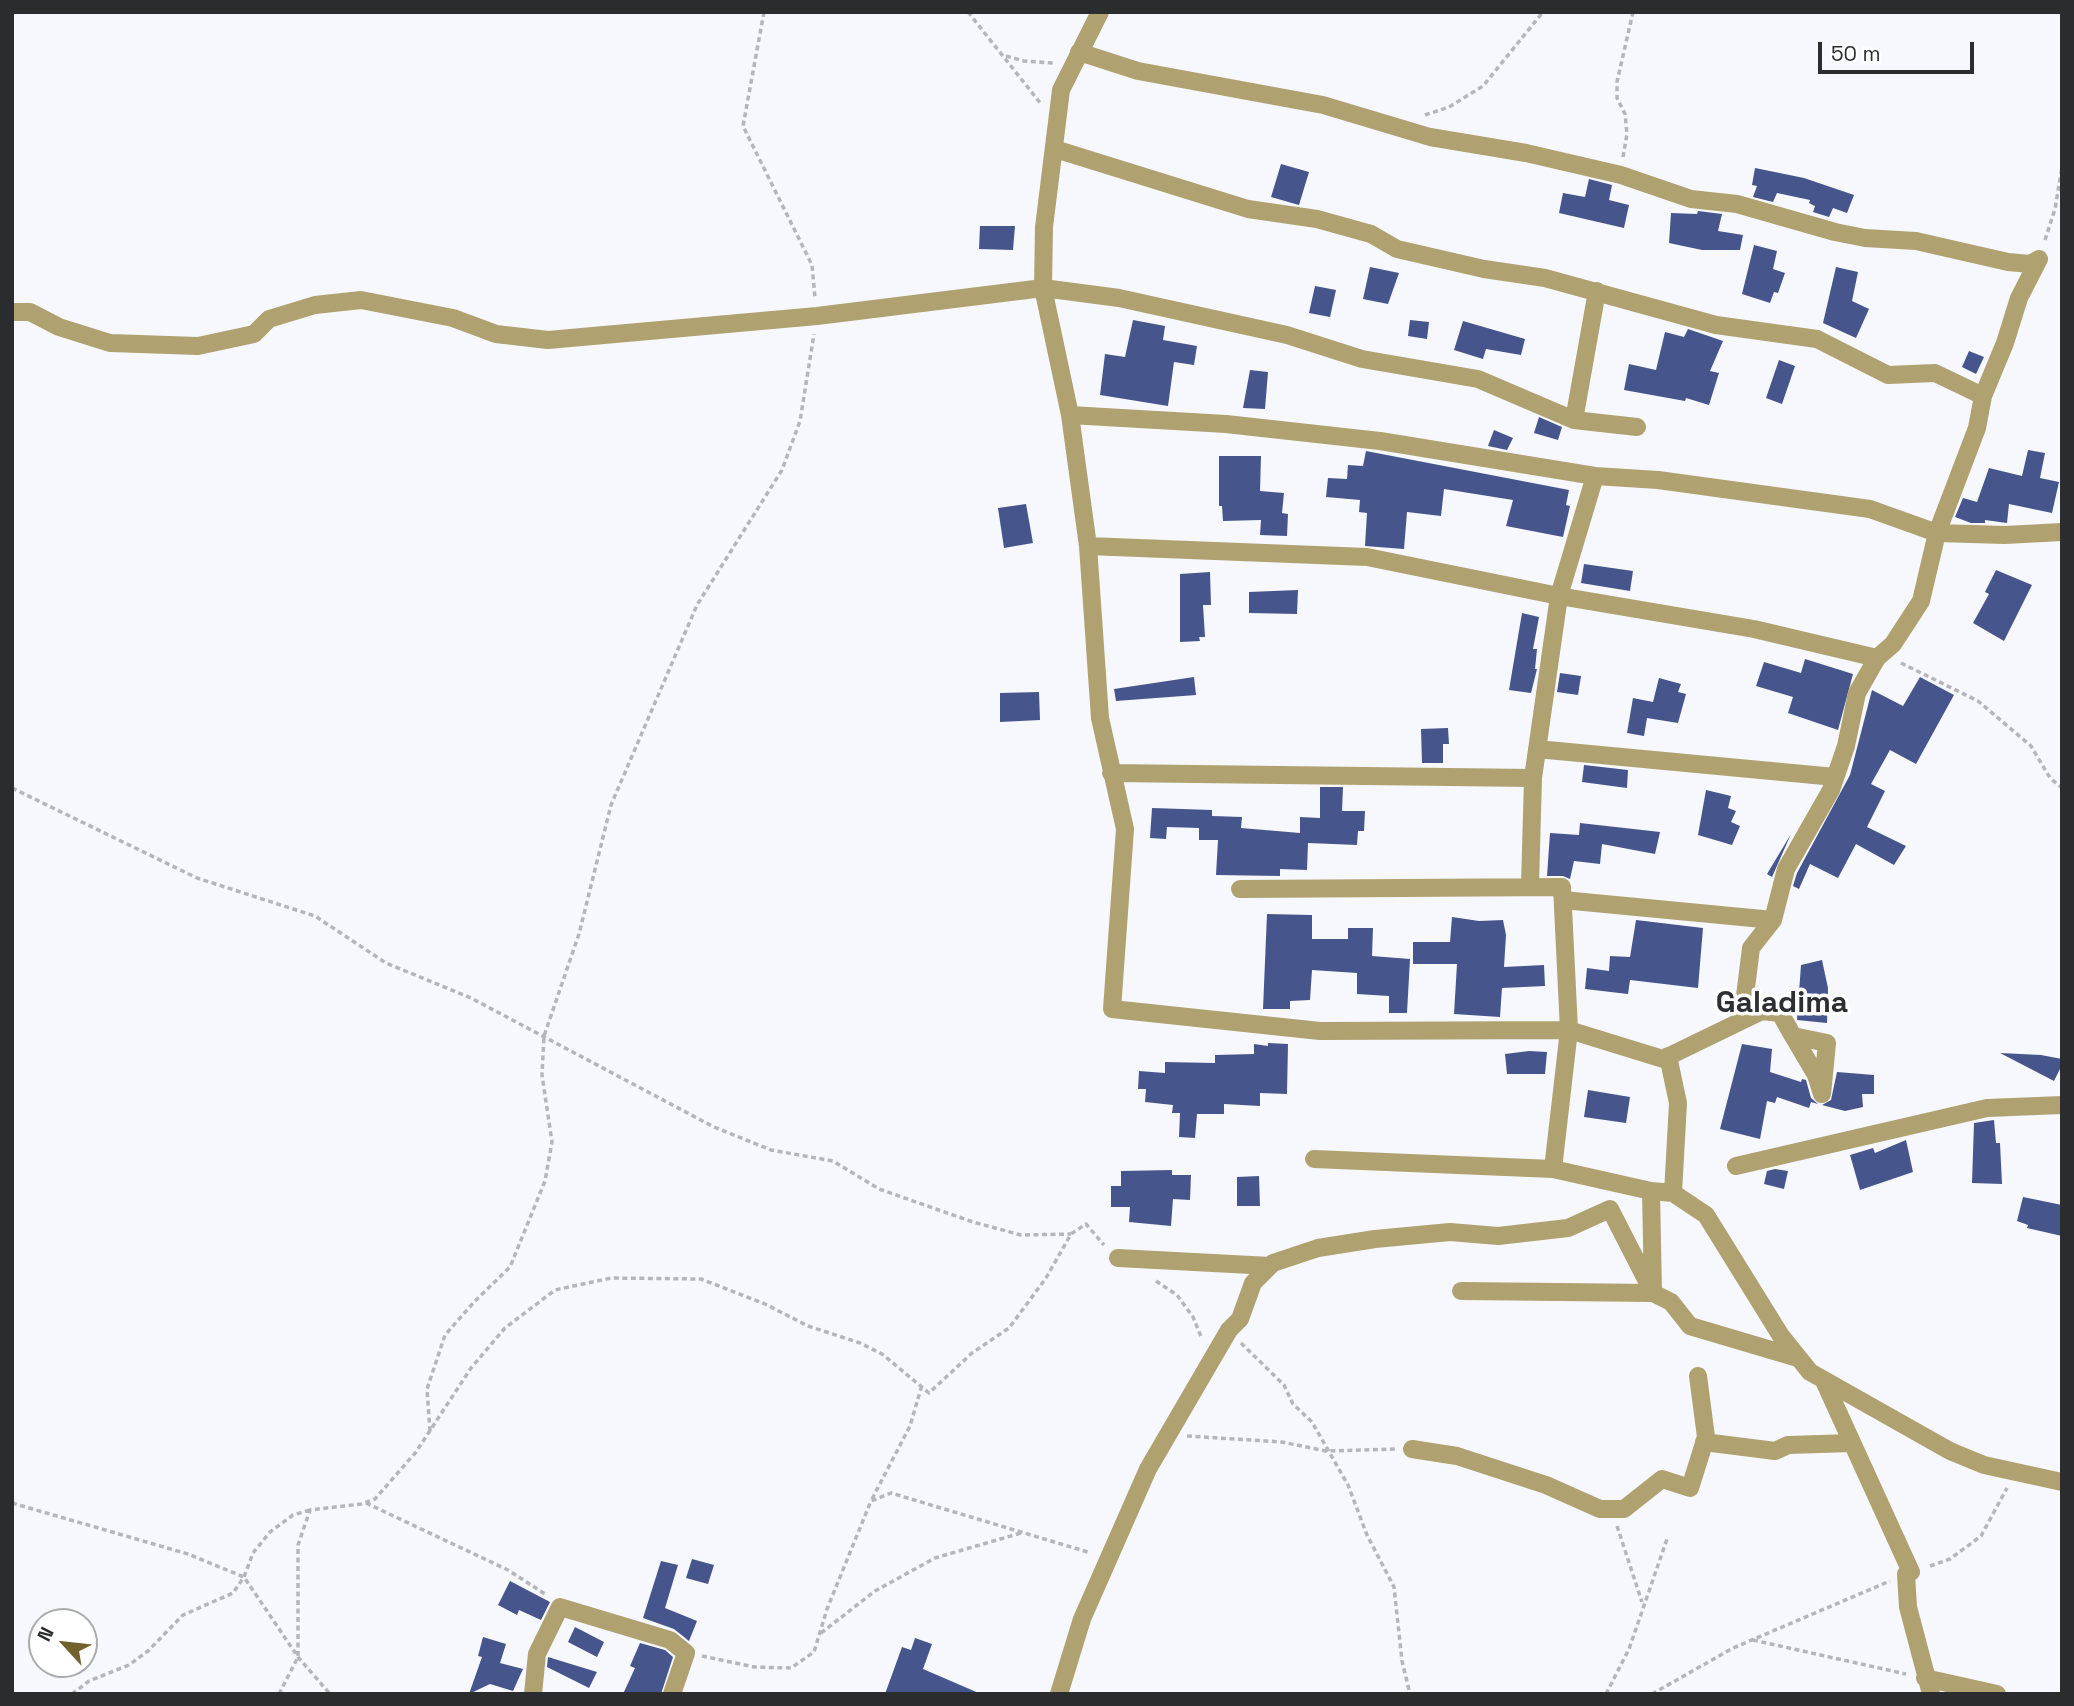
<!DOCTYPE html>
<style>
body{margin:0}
#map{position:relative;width:2074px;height:1706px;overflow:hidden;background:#f6f8fe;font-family:"Space Grotesk",sans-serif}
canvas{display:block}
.frame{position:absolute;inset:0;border:14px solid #2b2c2e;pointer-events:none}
.north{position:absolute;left:28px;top:1608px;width:70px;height:70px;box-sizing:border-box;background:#fff;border:2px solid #aaabab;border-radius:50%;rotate:297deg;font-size:19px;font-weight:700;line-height:28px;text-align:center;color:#2b2c2e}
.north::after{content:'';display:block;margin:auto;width:24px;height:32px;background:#70612e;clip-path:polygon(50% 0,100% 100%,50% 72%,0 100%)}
.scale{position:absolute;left:1818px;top:42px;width:156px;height:32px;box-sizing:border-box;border:4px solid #2b2c2e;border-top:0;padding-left:9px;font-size:21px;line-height:24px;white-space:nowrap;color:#2b2c2e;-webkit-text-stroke:5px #fff;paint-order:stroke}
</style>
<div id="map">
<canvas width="2074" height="1706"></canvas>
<div class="frame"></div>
<div class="north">N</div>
<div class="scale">50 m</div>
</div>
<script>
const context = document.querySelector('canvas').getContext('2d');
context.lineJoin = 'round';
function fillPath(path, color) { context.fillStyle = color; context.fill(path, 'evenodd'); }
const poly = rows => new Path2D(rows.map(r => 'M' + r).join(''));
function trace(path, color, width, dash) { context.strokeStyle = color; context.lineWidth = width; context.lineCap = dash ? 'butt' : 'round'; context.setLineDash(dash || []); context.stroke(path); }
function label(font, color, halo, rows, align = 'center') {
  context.font = font + ' "Space Grotesk",sans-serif'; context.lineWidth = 7; context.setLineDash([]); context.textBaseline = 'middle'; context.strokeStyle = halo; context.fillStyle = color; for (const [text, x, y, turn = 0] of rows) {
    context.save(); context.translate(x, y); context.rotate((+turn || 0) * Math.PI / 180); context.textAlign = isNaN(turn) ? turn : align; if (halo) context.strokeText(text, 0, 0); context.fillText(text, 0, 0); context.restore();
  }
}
fillPath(poly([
 [1281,164,1309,172,1299,205,1271,197],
 [1755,168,1804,178,1854,195,1847,213,1833,208,1829,217,1813,212,1815,206,1809,203,1810,200,1777,193,1773,202,1753,197,1757,186,1752,185],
 [1589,179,1612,185,1609,200,1629,205,1624,228,1559,213,1563,193,1585,197],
 [1698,211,1722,214,1718,231,1743,235,1740,250,1702,250,1669,243,1671,213,1697,214],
 [980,226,1015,226,1013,250,979,249],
 [1754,245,1777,251,1773,269,1785,273,1778,293,1774,292,1770,303,1742,294],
 [1370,267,1399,273,1388,304,1363,299],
 [1836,267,1858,272,1852,301,1869,309,1856,338,1823,323],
 [1315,286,1336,290,1330,317,1309,313],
 [1133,320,1165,326,1163,340,1197,346,1194,365,1174,362,1168,406,1100,395,1105,354,1125,357],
 [1410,320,1429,322,1427,339,1408,336],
 [1463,321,1525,339,1521,355,1486,349,1483,359,1454,350],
 [1688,329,1723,341,1710,371,1719,373,1709,405,1686,398,1685,401,1624,390,1629,364,1656,370,1665,332,1684,337],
 [1969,351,1984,357,1976,374,1962,367],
 [1779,360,1795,366,1782,404,1766,398],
 [1250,370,1268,372,1265,409,1243,408],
 [1539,417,1562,427,1558,440,1534,433],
 [1494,430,1513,438,1507,450,1488,446],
 [2028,450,2045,453,2040,478,2059,482,2052,513,2009,504,2007,523,1985,520,1985,523,1971,523,1955,517,1963,498,1977,502,1989,468,2022,476],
 [1366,451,1569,490,1566,505,1570,506,1563,537,1506,526,1513,500,1444,489,1441,516,1407,512,1404,549,1365,546,1367,513,1359,512,1360,500,1326,497,1328,478,1347,479,1348,465,1363,466],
 [1219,456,1261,456,1260,491,1284,493,1282,513,1288,514,1287,536,1260,535,1261,520,1223,521,1222,506,1219,506],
 [1026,504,1033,543,1004,548,998,508],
 [1584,564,1633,571,1630,591,1581,583],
 [1996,570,2032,585,2004,641,1973,623,1989,594,1985,592],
 [1210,572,1211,605,1203,605,1205,637,1199,637,1200,641,1180,642,1180,574],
 [1298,590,1297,614,1249,613,1249,592],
 [1522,613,1539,617,1533,649,1537,649,1535,669,1537,669,1531,693,1509,690],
 [1805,659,1853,674,1838,730,1788,713,1793,697,1756,686,1764,662,1801,673],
 [1560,673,1581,676,1578,695,1557,692],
 [1194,677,1196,695,1116,701,1114,689],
 [1920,677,1954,695,1916,764,1890,750,1871,784,1885,791,1867,827,1906,846,1894,865,1856,844,1838,878,1810,864,1799,889,1793,886,1797,873,1850,775,1872,690,1903,706],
 [1659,678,1681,684,1678,692,1686,694,1678,723,1647,718,1644,736,1627,733,1633,698,1653,702],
 [1039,692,1040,720,1000,722,1000,693],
 [1448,728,1449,744,1443,744,1443,763,1422,763,1421,729],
 [1584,765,1628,770,1627,788,1582,782],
 [1320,787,1343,787,1342,811,1365,811,1364,831,1358,831,1357,845,1308,843,1307,870,1280,869,1280,876,1216,875,1218,840,1199,840,1199,828,1167,827,1166,839,1150,838,1152,808,1212,810,1212,816,1242,817,1241,828,1300,833,1300,817,1320,818],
 [1706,790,1731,796,1728,808,1736,811,1731,822,1740,826,1732,845,1698,835],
 [1580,823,1660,832,1655,854,1602,844,1600,864,1574,861,1570,879,1563,876,1547,876,1550,833,1579,835],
 [1791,834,1772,877,1767,874],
 [1267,914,1312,915,1312,939,1348,939,1348,928,1373,928,1372,956,1410,959,1407,1013,1389,1013,1389,996,1357,994,1357,973,1312,970,1310,1000,1290,1001,1290,1009,1263,1009],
 [1452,917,1479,921,1503,920,1506,935,1504,967,1544,965,1545,986,1502,988,1500,1017,1454,1014,1457,964,1413,964,1413,942,1450,942],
 [1636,920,1703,928,1698,988,1630,980,1628,994,1585,989,1587,968,1609,971,1610,956,1630,957],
 [1822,960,1828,988,1827,1023,1797,1020,1801,965],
 [1268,1043,1288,1044,1287,1094,1260,1093,1260,1106,1224,1104,1224,1114,1197,1114,1195,1138,1179,1137,1180,1113,1172,1113,1173,1105,1145,1102,1146,1089,1138,1089,1139,1071,1165,1073,1165,1062,1215,1063,1215,1055,1254,1054,1254,1044,1268,1046],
 [1742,1044,1772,1049,1770,1072,1801,1082,1802,1079,1806,1080,1811,1098,1818,1104,1811,1102,1809,1108,1777,1097,1775,1103,1767,1101,1760,1139,1720,1129],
 [1529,1051,1547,1052,1545,1074,1507,1074,1505,1054],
 [2000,1053,2041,1055,2062,1059,2062,1065,2054,1081],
 [1837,1072,1874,1075,1874,1094,1862,1094,1863,1107,1845,1111,1822,1105,1831,1100],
 [1588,1090,1630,1097,1626,1123,1584,1117],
 [1994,1120,1996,1143,2000,1143,2002,1184,1972,1183,1974,1123],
 [1906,1140,1913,1172,1860,1190,1850,1155,1873,1148,1875,1153],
 [1775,1169,1788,1171,1784,1189,1764,1184,1767,1171],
 [1172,1170,1172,1175,1191,1175,1190,1200,1173,1199,1171,1226,1129,1222,1130,1207,1111,1207,1111,1186,1121,1186,1121,1171],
 [1259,1176,1260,1206,1237,1206,1237,1177],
 [2023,1197,2062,1205,2062,1236,2027,1228,2028,1225,2017,1221],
 [692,1559,714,1565,708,1584,686,1578],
 [661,1561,678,1565,665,1608,697,1621,689,1641,674,1629,643,1618],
 [510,1581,550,1602,541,1620,519,1610,517,1615,498,1605],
 [575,1627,604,1642,597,1657,568,1642],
 [483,1637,506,1644,500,1663,523,1669,513,1691,490,1684,469,1694,482,1657,478,1656],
 [915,1638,932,1644,923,1669,981,1694,885,1694,902,1647,911,1650],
 [640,1643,665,1650,673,1657,661,1694,623,1694,635,1668,630,1666],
 [548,1657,597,1672,589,1688,547,1667]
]), '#47558d');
trace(poly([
 [764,12,743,126,812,265,815,298],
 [968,12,1041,104],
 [1006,56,1024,61,1053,63],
 [1425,115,1449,107,1483,86,1543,12],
 [1623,157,1627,134,1625,114,1617,98,1617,82,1633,12],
 [2045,240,2055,209,2062,167],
 [1901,663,1978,701,2031,746,2050,778,2062,788],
 [12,788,197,878,315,916,386,963,471,998,714,1127,771,1150,833,1161,879,1189,973,1222,1021,1235,1071,1234],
 [1156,1281,1177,1295,1193,1317,1202,1339],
 [1241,1343,1284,1385,1293,1404,1312,1422,1348,1485,1367,1535,1394,1587,1402,1661,1410,1694],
 [430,1431,427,1389,445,1335,475,1301,510,1267,545,1181,552,1142,542,1075,544,1036,579,934,611,805,697,605,782,470,800,421,814,334],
 [1187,1436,1282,1442,1326,1451,1395,1449],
 [872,1499,910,1426,922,1385],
 [12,1503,188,1554,244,1577,298,1657,330,1694],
 [366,1503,508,1570,545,1594],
 [1617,1526,1642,1602],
 [1930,1566,1950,1559,1981,1536,2007,1488],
 [821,1633,875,1591,935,1558,1021,1533],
 [1753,1640,1906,1674],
 [702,1656,754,1667,791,1668,814,1652,827,1609,871,1501,891,1493,1091,1553],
 [72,1694,89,1681,129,1665,148,1651,183,1615,233,1593,244,1577,253,1553,270,1532,293,1515,310,1510],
 [279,1694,298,1657,298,1545,310,1510,361,1504,375,1499,416,1452,471,1368,505,1328,555,1290,611,1278,701,1279,765,1304,808,1326,860,1343,882,1354,929,1393,972,1353,1009,1328,1046,1278,1071,1234,1086,1224,1104,1245],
 [1606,1694,1629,1649,1667,1539],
 [1652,1694,1733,1648,1890,1581]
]), '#b4b6bb', 3.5, [5, 3.5]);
trace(poly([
 [1100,12,1061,90,1044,227,1043,288,1070,415,1088,546,1100,718,1125,829,1112,1009,1320,1031,1569,1030,1663,1059,1762,1011,1780,1013,1793,1036,1827,1043,1822,1094,1816,1075,1793,1036],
 [1079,52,1138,71,1323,105,1430,137,1526,153,1621,175,1691,199,1737,204,1835,232,1865,238,1916,241,2008,262,2030,264,2039,259,2019,298,2005,343,1983,396,1977,428,1937,533,1921,601,1893,644,1877,658,1857,693,1846,746,1831,790,1786,869,1773,920,1751,948,1742,1020],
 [1055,149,1248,209,1317,219,1371,234,1397,249,1484,269,1545,278,1716,325,1817,339,1888,375,1935,373,1983,396],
 [12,312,30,312,59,327,110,343,198,346,254,334,269,319,315,305,361,300,453,318,496,334,548,340,817,316,1043,288,1119,298,1287,335,1362,359,1478,379,1574,420,1637,427],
 [1070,415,1226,424,1380,441,1595,476,1658,480,1870,509,1937,533,2005,535,2062,532],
 [1574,420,1597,291],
 [1088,546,1367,557,1559,596,1595,476],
 [1537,749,1835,777],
 [1111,773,1533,778,1530,885],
 [1533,778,1559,596,1754,629,1877,658],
 [1240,889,1562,887,1569,1030,1553,1169],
 [1563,900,1773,920],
 [1668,1056,1678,1103,1673,1193],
 [1314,1159,1553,1169,1651,1191,1673,1193,1706,1215,1781,1336,1810,1372,1950,1451,1984,1465,2062,1482],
 [1736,1166,1987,1108,2062,1105],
 [1118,1258,1270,1266],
 [1461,1291,1653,1293,1671,1302,1690,1326,1798,1358],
 [1824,1381,1911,1572],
 [1704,1442,1775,1451,1788,1445,1852,1443],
 [1412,1449,1457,1456,1546,1485,1600,1509,1624,1509,1662,1479,1690,1488,1706,1437,1698,1376],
 [1906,1574,1908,1607,1931,1694],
 [1925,1678,1997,1694],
 [533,1694,537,1654,560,1607,670,1640,686,1653,672,1694],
 [1059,1694,1082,1619,1148,1469,1229,1330,1240,1319,1253,1283,1273,1263,1318,1248,1375,1239,1450,1232,1498,1236,1568,1228,1610,1209,1653,1293,1651,1191]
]), '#b0a170', 18);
label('bold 30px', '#2d2f33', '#fff', [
 ["Galadima",1782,1004]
]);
</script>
